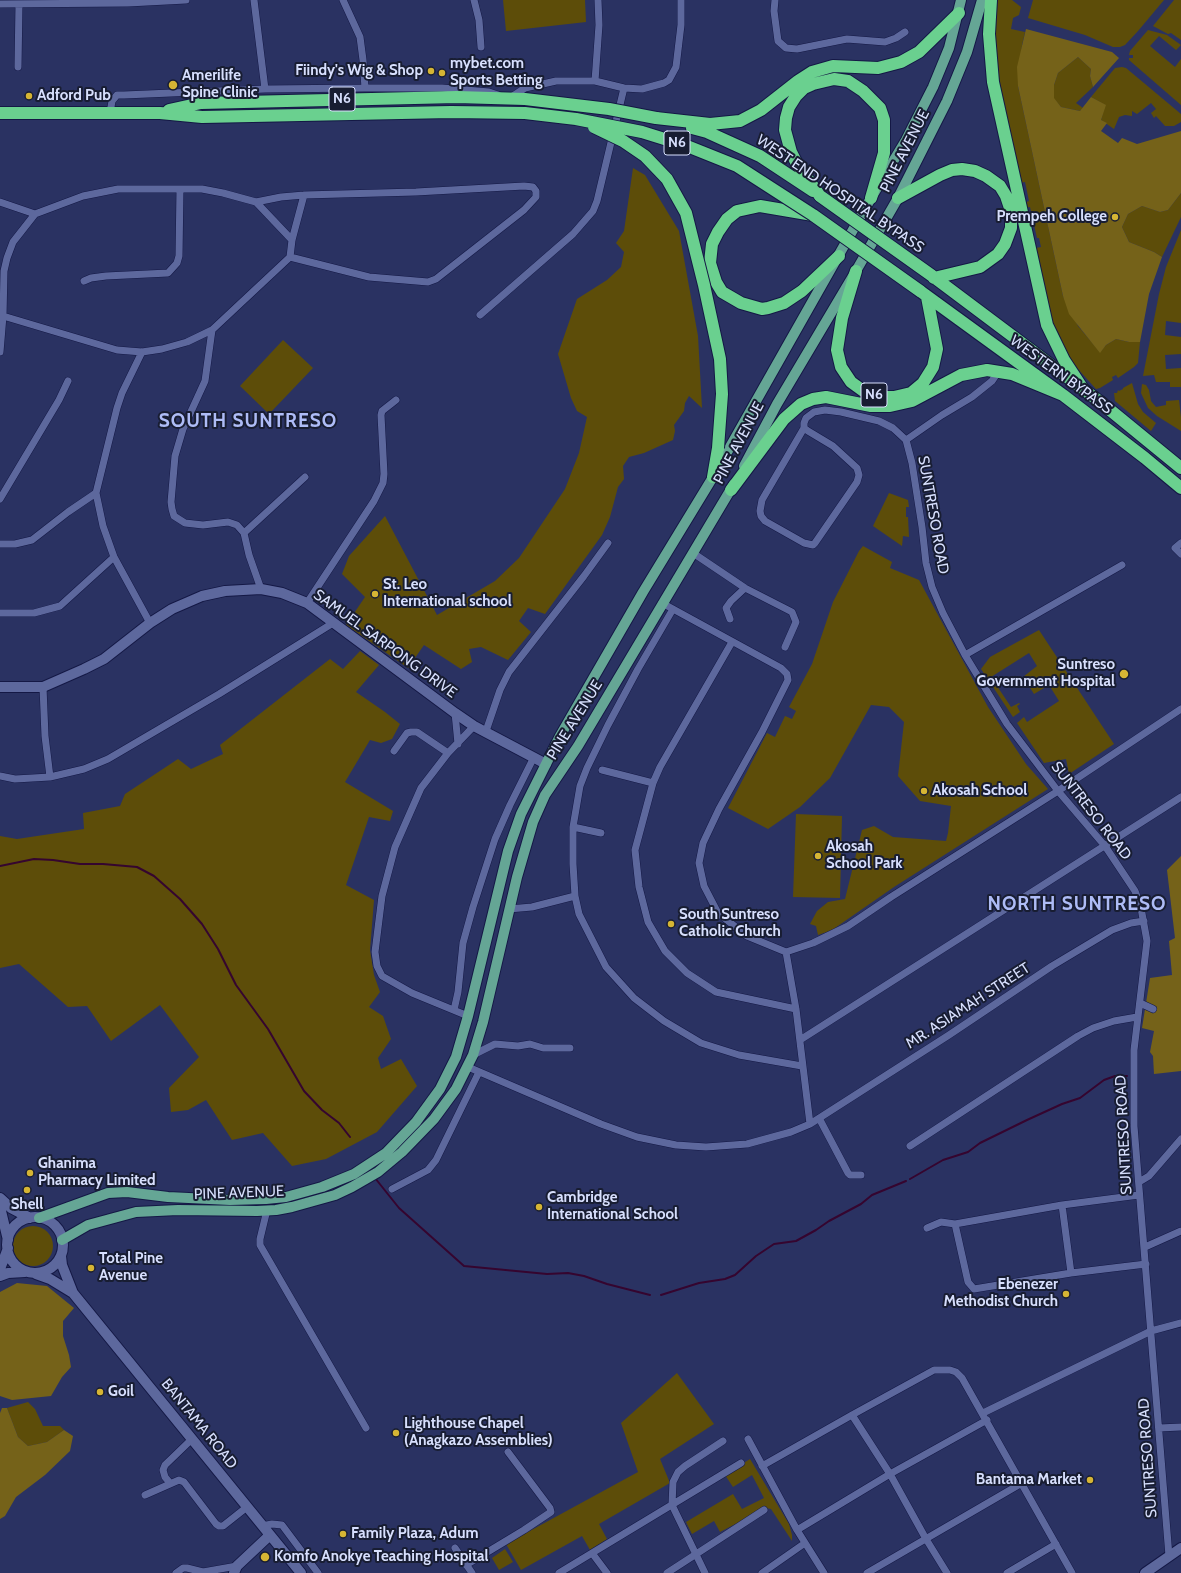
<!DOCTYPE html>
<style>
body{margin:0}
canvas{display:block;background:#2a3262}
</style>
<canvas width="1181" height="1573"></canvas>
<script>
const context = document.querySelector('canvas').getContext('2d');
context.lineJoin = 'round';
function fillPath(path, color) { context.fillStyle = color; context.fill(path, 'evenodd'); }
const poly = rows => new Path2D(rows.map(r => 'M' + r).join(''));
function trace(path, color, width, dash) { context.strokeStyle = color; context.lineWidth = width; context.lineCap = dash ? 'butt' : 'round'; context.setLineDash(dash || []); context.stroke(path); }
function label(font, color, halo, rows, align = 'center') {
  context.font = font + ' Cabin,sans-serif'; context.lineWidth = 4; context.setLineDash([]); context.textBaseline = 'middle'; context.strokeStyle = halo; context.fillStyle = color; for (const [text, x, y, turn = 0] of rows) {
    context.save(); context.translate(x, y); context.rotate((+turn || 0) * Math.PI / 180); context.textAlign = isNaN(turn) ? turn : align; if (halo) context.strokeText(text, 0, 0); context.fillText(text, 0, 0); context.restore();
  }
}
fillPath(poly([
 [503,0,585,0,586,22,506,31],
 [997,0,1012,0,1021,7,1019,15,1013,18,1011,29,1025,32,1022,45,1018,86,1063,296,1078,326,1100,352,1106,345,1116,339,1129,342,1140,342,1138,363,1134,367,1118,378,1116,375,1112,377,1113,380,1100,388,1096,389,1078,369,1060,344,1052,323,1036,248,1041,247,1039,238,1037,238,1030,207,1025,208,1024,203,1029,201,1025,182,1020,183,995,70,994,26],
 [1033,0,1164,0,1138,31,1125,45,1120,47,1113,47,1085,35,1028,18],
 [1174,0,1181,0,1181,40,1171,33,1168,34,1153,26],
 [1148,30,1167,35,1181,45,1176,50,1159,36,1150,46,1175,67,1181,59,1181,105,1129,60,1129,58,1133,58,1133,55,1129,55,1130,51],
 [1078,57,1091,69,1090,76,1093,87,1076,103,1083,108,1080,111,1061,107,1054,99,1054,85,1058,73],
 [1122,67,1126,68,1181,114,1181,122,1174,126,1165,126,1156,116,1154,118,1151,113,1156,109,1151,103,1137,114,1132,111,1132,116,1125,115,1119,117,1114,129,1101,120,1105,105,1091,97,1115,68],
 [633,168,645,175,679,231,698,336,702,408,689,396,685,403,684,411,674,425,675,431,673,440,644,453,629,457,623,466,624,479,618,487,610,517,602,535,545,614,528,608,519,621,531,632,508,660,481,647,469,649,472,662,461,669,424,645,408,668,346,625,365,597,342,574,349,556,385,516,437,615,495,581,519,558,565,489,579,453,587,417,577,411,571,398,558,354,577,299,607,280,621,267,624,252,616,243,624,231],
 [1181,193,1181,217,1162,257,1154,252,1129,242,1122,227,1128,214,1142,206,1160,212,1168,210],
 [1181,230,1181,323,1166,321,1165,335,1181,337,1181,354,1165,355,1166,369,1181,368,1181,387,1170,387,1170,382,1156,382,1154,375,1143,376,1159,294,1166,267],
 [283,340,313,368,269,414,240,386],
 [1132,383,1138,404,1143,412,1156,423,1151,431,1115,401,1114,393,1117,393,1118,390,1119,391,1123,389,1123,388],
 [1142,384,1146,385,1149,390,1151,401,1156,407,1166,405,1166,401,1179,400,1181,417,1181,431,1157,416,1148,408,1141,393],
 [889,493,908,500,909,507,906,507,906,517,908,517,909,537,903,536,902,546,873,526],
 [863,546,892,562,890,568,919,580,988,707,1026,764,1048,789,894,887,832,930,818,935,816,926,810,924,817,911,828,902,845,899,862,830,874,826,893,837,946,841,948,833,951,806,920,801,898,776,904,722,889,707,871,705,830,778,800,807,768,829,728,808,767,733,775,737,785,716,792,719,796,711,789,707,812,664,833,602,859,551],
 [1039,630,1114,744,1069,774,1066,759,1044,763,1017,723,1024,717,1027,722,1059,701,1049,685,1034,694,1023,677,1037,666,1029,653,991,677,1011,707,1019,703,1020,704,1017,706,1020,712,1013,717,981,669,990,657],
 [360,651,379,665,356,692,385,712,400,724,392,739,381,743,370,740,345,782,393,811,390,821,369,817,346,885,374,900,370,950,374,975,380,992,369,1007,383,1016,391,1039,378,1058,381,1069,401,1059,417,1086,377,1132,326,1159,292,1166,263,1133,232,1140,206,1100,188,1110,171,1112,169,1088,199,1057,160,1005,111,1041,87,1006,68,1007,19,964,0,968,0,836,17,839,84,829,83,813,120,806,125,794,178,759,191,769,223,754,220,745,330,659,343,669],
 [796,814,842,816,840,898,793,897],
 '13 1246a20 20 0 1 1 40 0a20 20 0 1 1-40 0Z',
 [677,1373,714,1424,660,1459,670,1483,599,1524,607,1539,590,1550,582,1536,521,1570,506,1544,638,1472,621,1423],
 [28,1402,35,1409,43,1426,60,1426,64,1430,47,1442,28,1446,18,1437,7,1408],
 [750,1459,789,1524,792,1535,792,1541,771,1509,766,1508,720,1532,714,1521,692,1534,686,1522,733,1494,742,1509,764,1498,752,1475,733,1487,725,1475],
 [505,1549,513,1562,499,1570,492,1558]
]), '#5d4d09');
fillPath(poly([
 [1026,29,1112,52,1119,58,1093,87,1090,76,1091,69,1078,57,1058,73,1054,85,1054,98,1061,107,1080,111,1091,97,1106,105,1101,120,1107,123,1101,131,1118,143,1122,138,1137,144,1181,131,1181,193,1168,210,1160,212,1142,206,1128,214,1122,227,1129,242,1154,252,1162,257,1149,294,1140,342,1129,342,1116,339,1106,345,1100,353,1069,314,1063,296,1018,86,1017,67],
 [1181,856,1181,1071,1154,1074,1153,1056,1150,1052,1154,1031,1142,1028,1150,978,1172,975,1169,941,1175,938,1167,870],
 [17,1283,47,1286,74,1308,63,1321,63,1336,69,1355,71,1367,62,1377,51,1396,12,1400,0,1396,0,1292],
 [2,1408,7,1408,18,1437,28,1446,47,1442,64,1430,73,1436,70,1451,45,1475,16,1497,5,1516,0,1519,0,1413]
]), '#756219');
trace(poly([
 [0,866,34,859,53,860,80,864,103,864,137,867,154,876,180,899,202,924,218,949,236,985,268,1029,304,1091,322,1110,339,1123,350,1137],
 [375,1178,399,1208,464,1266,547,1274,568,1273,584,1276,607,1284,650,1295],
 [910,1179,943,1160,968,1152,980,1143,1027,1120,1062,1104,1080,1098,1104,1080,1115,1076,1127,1076],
 [661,1295,699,1283,725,1279,735,1275,756,1256,774,1244,796,1241,816,1230,829,1221,861,1204,872,1195,906,1181]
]), '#35052f', 2);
const street = poly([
 [254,0,265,89],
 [343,0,360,37,363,60,365,88],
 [474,0,479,20,481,47],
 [775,0,774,11,778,41,786,48,797,49,847,39,885,42,896,38,905,32],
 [0,4,128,3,186,0],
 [18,67,19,4],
 [595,81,599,25,598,0],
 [510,98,525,88,556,81,595,81,624,88,642,89,664,83,669,80,676,67,681,25,681,0],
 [110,113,112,101,117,95,124,95,265,89,365,88,442,88,489,92,498,95],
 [0,202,35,214],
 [256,202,281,197,304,195,416,192,524,186,533,187,536,191,536,197,524,210,436,279,428,282,369,277,290,257],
 [84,281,91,278,106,276,168,273,177,263,179,256,180,189],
 [480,315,573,234,593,211,597,201,624,88],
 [3,316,117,350,142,352,162,349,187,342,212,330,290,257,292,240,304,195],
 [212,330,205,381,183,429,175,456,171,502,172,509,174,516,185,523,203,525,228,522,237,525,244,533,249,555,261,589],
 [0,352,3,316,4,271,7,258,13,242,35,214,83,196,118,189,202,189,223,193,256,202,292,240],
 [804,428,808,431,833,446,857,468,859,475,857,482,815,543,813,545,804,543,765,521,761,516,760,511,762,500,804,428,804,423,806,418,814,412,825,410,841,412,879,421,893,428,906,440,912,463,922,527,926,563,932,587,943,613,965,655,1007,724,1058,791,1105,846,1135,891,1141,908,1147,941,1134,1050,1134,1126,1169,1556],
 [906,440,942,415,972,397,992,381,998,372],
 [96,493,103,526,114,557,150,623],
 [0,499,59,400,68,381],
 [244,533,305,477],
 [1181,543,1175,548,1181,554],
 [0,544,15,544,32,540,68,512,96,493,117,408,122,393,142,352],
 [693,553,745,588,792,612,796,622,785,647],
 [307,603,374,501,383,483,384,474,381,415,382,411,396,400],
 [662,603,781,668,787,674,788,680,762,732,719,809,703,843,699,863,704,886,718,913,747,936,786,952,813,943,848,926,891,897,1058,791,1181,709],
 [0,613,34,613,60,606,114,557],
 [730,619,726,608,731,601,745,588],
 [732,642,660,767,653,783,635,850,639,887,648,922,665,951,687,973,716,992,796,1009],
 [965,655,1122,565],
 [43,687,45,736,50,777],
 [455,713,458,744],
 [486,731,500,690,509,672,584,576,608,543],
 [394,751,407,733,411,732,417,732,448,753],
 [602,770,653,783],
 [0,776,15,779,50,777,84,769,108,759,219,694,333,623],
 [573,827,601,833],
 [575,896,573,864,573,827,580,786,587,768,608,725,638,669,673,609],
 [509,909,532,907,575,896,579,914,606,967,634,998,664,1021,701,1043,739,1055,802,1066],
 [786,952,796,1009,810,1124],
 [1140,1003,1153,1009],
 [454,1010,458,992,463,943,473,907,495,839,510,805,534,757],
 [468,1016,412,993,382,976,377,966,375,952,382,896,395,847,421,788,448,753,474,726],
 [800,1040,1181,797],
 [473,1055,495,1044,518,1046,530,1044,543,1048,570,1048],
 [468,1067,601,1124,637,1137,676,1145,706,1147,747,1144,791,1132,810,1124,949,1035,1052,966,1112,930,1131,923,1144,921],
 [819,1118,848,1173,850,1175,861,1175],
 [910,1146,1078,1036,1093,1028,1114,1021,1137,1017],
 [1139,1182,1149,1176,1181,1139],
 [392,1189,428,1170,436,1160,479,1072],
 [1062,1205,1071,1273],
 [267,1210,260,1239,260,1245,366,1428],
 [955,1224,968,1282,974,1289,1071,1273,1146,1264],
 [927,1228,941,1222,955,1224,1062,1205,1139,1195],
 [1145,1247,1181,1231],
 [983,1413,1151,1331,1181,1323],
 [852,1415,890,1474,926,1539,947,1573],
 [1159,1428,1181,1427],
 [748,1439,797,1530,824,1573],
 [762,1466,852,1415,934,1370,950,1370,956,1372,962,1378,1072,1573],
 [170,1483,165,1477,163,1470,165,1465,192,1439],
 [145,1495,179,1480,184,1482,216,1524,219,1526,223,1526,247,1507],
 [262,1526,272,1524,282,1525,318,1573],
 [797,1530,890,1474,987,1420],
 [455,1548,472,1573],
 [592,1553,607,1573],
 [466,1565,524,1530,551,1512,550,1508,508,1452],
 [176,1573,183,1568,187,1568,203,1572,237,1566],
 [559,1573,741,1463],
 [667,1573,764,1510],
 [705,1573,672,1505,673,1482,678,1472,685,1466,723,1441],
 [762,1573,805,1543],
 [867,1573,1022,1483],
 [1007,1573,1056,1544]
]);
const secondary = poly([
 [0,687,43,687,84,669,104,659,150,623,172,609,202,596,225,591,261,589,282,593,307,603,455,713,474,726,546,764],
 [0,1198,11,1208,30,1218],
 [0,1207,8,1240],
 '7 1245a28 28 0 1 1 56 0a28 28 0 1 1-56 0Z',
 [61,1256,62,1265,73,1293,301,1573],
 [0,1269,8,1248],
 [36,1274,50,1279,73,1293],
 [0,1276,8,1273,25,1272],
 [234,1573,237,1566,270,1535],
 [1145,1573,1181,1548]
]);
const primary = poly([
 [744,466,777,404,856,271,898,198,947,101,967,52,982,0],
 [39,1218,108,1193,127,1192,168,1197,230,1200,266,1199,286,1197,322,1187,354,1174,386,1153,416,1122,440,1089,456,1057,468,1016,508,851,521,814,560,736,643,592,713,477,871,198,906,140,933,87,949,48,961,0],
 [62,1240,88,1225,136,1212,178,1210,257,1211,276,1210,292,1207,335,1195,352,1187,378,1172,402,1152,434,1119,456,1089,473,1055,483,1022,517,877,533,822,545,795,578,746,734,484]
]);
const highway = poly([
 [991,0,989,34,993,82,1047,325,1064,360,1083,389],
 [169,110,201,103,457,97,525,99],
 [0,113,160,113,202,117,451,112,525,113],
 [656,118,710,124,740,121,761,110,798,81,812,72,833,66,878,68,901,62,919,52,959,13],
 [692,128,707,132,760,156,813,191],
 [820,196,797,164,791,152,785,130,786,118,789,107,796,96,804,88,813,84,834,79,848,81,863,91,880,108,884,120,884,153,871,198],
 [898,198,940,175,952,170,962,169,975,171,986,176,1000,186,1006,196,1011,211,1011,228,1005,244,998,254,980,267,934,278],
 [813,215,760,206,737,211,727,219,718,232,712,244,710,263,716,282,722,292,741,303,762,309,768,308,784,303,802,291,839,256],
 [856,271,842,318,837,350,841,367,851,382,862,390,877,397,894,397,911,393,923,383,933,367,937,349,927,297],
 [931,275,1099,401,1181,468],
 [920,291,1063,395,1145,458,1181,488],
 [713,477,718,448],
 [731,490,784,419,801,404,813,399,826,397,871,406,890,406,912,401,961,375,987,370,1012,374,1063,395]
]);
trace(street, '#141845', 8);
trace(secondary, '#141845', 12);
trace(primary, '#141845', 12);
trace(highway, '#141845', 14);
trace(street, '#5d689d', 7);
trace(secondary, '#5d689d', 10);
trace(primary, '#65a695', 10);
trace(highway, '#6ad08f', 12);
const highwayBridge = poly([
 [525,99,609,109,656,118],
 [525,113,576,119,642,132,687,146,737,166,813,215,920,291],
 [594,127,623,141,645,156,667,179,686,213,704,285,720,359,722,394,718,448],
 [820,196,931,275]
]);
trace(highwayBridge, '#141845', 14, []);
trace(highwayBridge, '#6ad08f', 12);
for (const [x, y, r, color] of [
 [431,71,4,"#d6b534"],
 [442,73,4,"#d6b534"],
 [173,85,5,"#d6b534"],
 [29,96,4,"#d6b534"],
 [1115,217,4,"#d6b534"],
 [375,594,4,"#d6b534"],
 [1124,674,5,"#d6b534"],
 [924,791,4,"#d6b534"],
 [818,856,4,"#d6b534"],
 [671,924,4,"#d6b534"],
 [30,1173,4,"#d6b534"],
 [27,1190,4,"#d6b534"],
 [539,1207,4,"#d6b534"],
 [91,1268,4,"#d6b534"],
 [1066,1294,4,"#d6b534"],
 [100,1392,4,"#d6b534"],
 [396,1433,4,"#d6b534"],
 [1090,1480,4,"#d6b534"],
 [343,1534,4,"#d6b534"],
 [265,1557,5,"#d6b534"]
]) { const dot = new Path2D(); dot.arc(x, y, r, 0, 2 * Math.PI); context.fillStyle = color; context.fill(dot); trace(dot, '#181d32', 1.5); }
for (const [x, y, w] of [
 [342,99,26],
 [677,143,26],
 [874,395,26]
]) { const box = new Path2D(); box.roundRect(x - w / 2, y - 12, w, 24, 3); context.fillStyle = '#181d32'; context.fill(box); trace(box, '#d7dffd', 1); }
label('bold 14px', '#d7dffd', null, [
 ["N6",342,99],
 ["N6",677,143],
 ["N6",874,395]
]);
label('bold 15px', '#d7dffd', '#181d32', [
 ["mybet.com",450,64],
 ["Sports Betting",450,81],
 ["Fiindy's Wig & Shop",423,71,"right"],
 ["Amerilife",182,76],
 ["Spine Clinic",182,93],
 ["Adford Pub",37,96],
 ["Prempeh College",1107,217,"right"],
 ["St. Leo",383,585],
 ["International school",383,602],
 ["Suntreso",1115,665,"right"],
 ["Government Hospital",1115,682,"right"],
 ["Akosah School",932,791],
 ["Akosah",826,847],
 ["School Park",826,864],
 ["South Suntreso",679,915],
 ["Catholic Church",679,932],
 ["Ghanima",38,1164],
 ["Pharmacy Limited",38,1181],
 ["Cambridge",547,1198],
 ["International School",547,1215],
 ["Shell",27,1205,"center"],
 ["Total Pine",99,1259],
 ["Avenue",99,1276],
 ["Ebenezer",1058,1285,"right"],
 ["Methodist Church",1058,1302,"right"],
 ["Goil",108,1392],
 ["Lighthouse Chapel",404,1424],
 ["(Anagkazo Assemblies)",404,1441],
 ["Bantama Market",1082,1480,"right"],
 ["Family Plaza, Adum",351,1534],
 ["Komfo Anokye Teaching Hospital",274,1557]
], 'left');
label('15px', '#d7dffd', '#181d32', [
 ["PINE AVENUE",905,151,-63],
 ["WEST END HOSPITAL BYPASS",840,194,34],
 ["WESTERN BYPASS",1061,375,36],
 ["PINE AVENUE",739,443,-62],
 ["SUNTRESO ROAD",933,515,80],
 ["SAMUEL SARPONG DRIVE",385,644,36],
 ["PINE AVENUE",575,720,-58],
 ["SUNTRESO ROAD",1091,811,52],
 ["MR. ASIAMAH STREET",968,1006,-33],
 ["SUNTRESO ROAD",1124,1135,-93],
 ["PINE AVENUE",239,1193,-2],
 ["BANTAMA ROAD",199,1424,51],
 ["SUNTRESO ROAD",1148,1458,-94]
]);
context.letterSpacing = '1px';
label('bold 19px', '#aebcf6', '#181d32', [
 ["SOUTH SUNTRESO",248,421],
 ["NORTH SUNTRESO",1077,904]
]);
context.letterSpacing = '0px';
</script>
